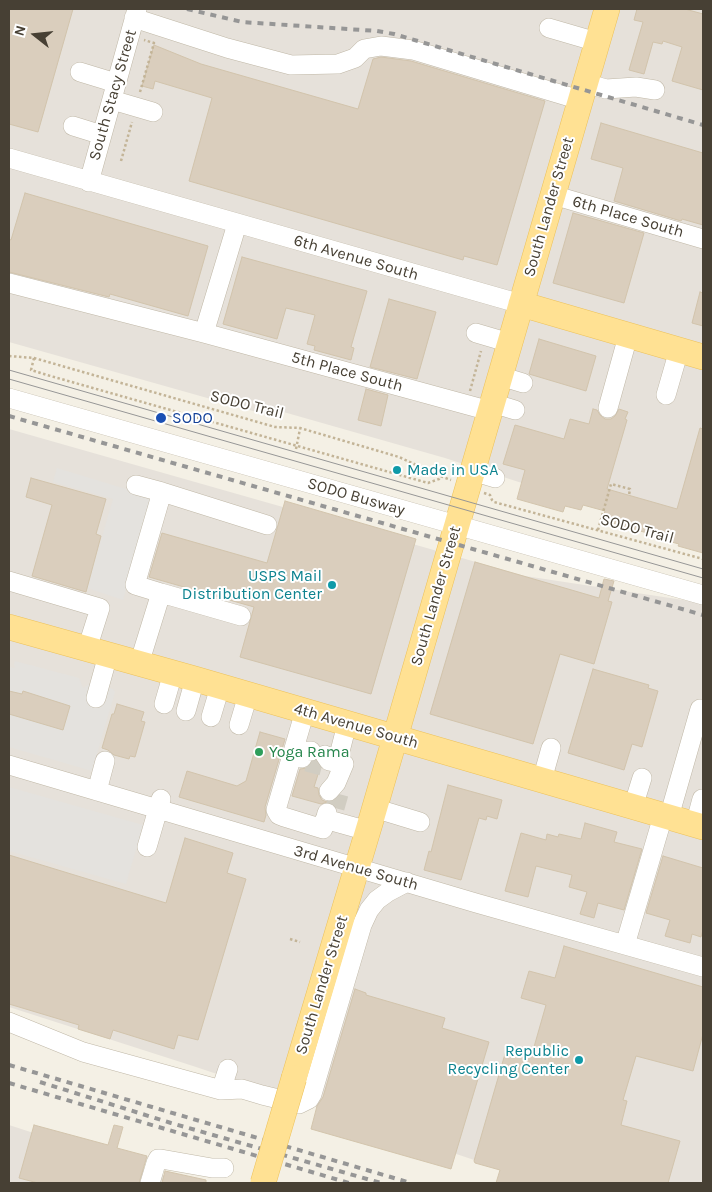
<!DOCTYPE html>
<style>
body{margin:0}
#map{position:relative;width:712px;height:1192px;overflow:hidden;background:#f4f0e5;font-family:Karla,sans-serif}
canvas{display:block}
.frame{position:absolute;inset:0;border:10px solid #474034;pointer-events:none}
.north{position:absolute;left:10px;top:10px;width:50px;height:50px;-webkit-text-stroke:4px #fff;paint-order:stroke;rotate:286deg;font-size:14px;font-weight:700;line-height:20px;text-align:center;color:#474034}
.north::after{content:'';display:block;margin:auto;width:18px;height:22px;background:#474034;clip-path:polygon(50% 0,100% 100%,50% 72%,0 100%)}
</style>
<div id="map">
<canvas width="712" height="1192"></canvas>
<div class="frame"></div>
<div class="north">N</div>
</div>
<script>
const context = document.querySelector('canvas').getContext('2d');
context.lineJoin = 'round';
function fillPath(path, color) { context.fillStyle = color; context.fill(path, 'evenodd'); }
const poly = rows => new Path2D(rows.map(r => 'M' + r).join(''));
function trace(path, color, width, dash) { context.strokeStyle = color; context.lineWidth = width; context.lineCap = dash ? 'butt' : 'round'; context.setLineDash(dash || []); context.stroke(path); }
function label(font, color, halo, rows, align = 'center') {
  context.font = font + ' Karla,sans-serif'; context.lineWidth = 4; context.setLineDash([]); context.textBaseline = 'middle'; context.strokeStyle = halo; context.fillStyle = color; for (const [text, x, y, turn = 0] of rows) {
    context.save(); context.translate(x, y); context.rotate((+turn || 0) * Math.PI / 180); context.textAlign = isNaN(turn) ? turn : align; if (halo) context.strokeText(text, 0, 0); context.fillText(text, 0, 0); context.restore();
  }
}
fillPath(poly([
 [9,9,703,9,703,542,445,458,273,409,271,416,9,342],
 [9,429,525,576,703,603,703,1183,543,1183,193,1066,9,1007],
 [9,1125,172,1178,185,1183,9,1183]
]), '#e6e1da');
fillPath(poly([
 [57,468,152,497,123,600,87,588,113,499,53,482],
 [15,661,79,678,83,688,91,683,113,689,115,692,92,771,9,747,9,714,63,730,70,706,23,691,22,694,9,691,9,667,15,668,14,664],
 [9,787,143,825,126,884,9,851]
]), '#e4e2de');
const building = poly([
 [9,9,73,9,38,132,9,124,9,9],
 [637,9,685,9,703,14,703,90,672,81,682,47,663,41,662,44,653,42,644,74,629,70,643,22,634,20,637,9],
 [154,45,201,64,358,109,373,59,381,57,411,61,545,101,497,265,464,256,463,260,189,181,212,98,155,81,153,89,142,86,154,45],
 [601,123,703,153,703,225,682,219,681,221,614,201,623,168,591,159,601,123],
 [25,193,208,246,188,316,110,294,109,297,9,272,9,239,11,240,25,193],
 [573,213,644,233,624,303,553,283,573,213],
 [242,257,367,291,351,347,354,348,351,360,314,350,315,346,307,344,315,315,286,308,277,339,223,324,242,257],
 [700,292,703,293,703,326,692,323,700,292],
 [389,299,436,312,417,379,370,367,389,299],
 [539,339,596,356,586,391,529,374,539,339],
 [366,389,388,395,381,426,358,420,366,389],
 [593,409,597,410,600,415,605,419,611,419,615,416,619,409,628,412,625,419,627,420,607,489,677,509,700,428,703,429,703,553,678,546,679,544,668,541,668,539,602,520,605,511,583,505,581,510,565,506,563,512,517,499,525,470,503,464,515,425,564,439,570,419,589,424,593,409],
 [31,478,106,499,96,534,101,536,86,592,32,576,52,505,26,497,31,478],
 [285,501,416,539,371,694,240,657,254,607,149,577,162,533,267,563,285,501],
 [475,562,599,598,604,579,614,581,608,601,612,602,594,664,560,654,533,744,430,714,475,562],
 [593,669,649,685,648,688,658,691,642,747,632,744,624,770,568,753,593,669],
 [9,691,22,694,23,691,70,706,63,730,9,714,9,691],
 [117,704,144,712,141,721,145,722,135,757,130,756,129,759,114,755,108,750,102,748,112,714,114,714,117,704],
 [260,732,285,739,265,807,266,815,264,822,179,797,187,771,237,786,246,781,260,732],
 [316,761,321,768,320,768,314,787,318,788,319,795,322,800,327,802,321,804,292,796,300,769,307,768,312,762,316,761],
 [448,785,502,800,497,819,487,816,486,820,479,818,461,880,424,870,429,851,431,852,448,785],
 [585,823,617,832,614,842,642,849,624,910,598,903,594,918,580,914,587,892,569,887,572,875,536,866,528,897,505,891,521,833,546,840,547,834,558,837,559,834,581,839,585,823],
 [185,838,233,853,227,873,246,879,198,1040,178,1035,174,1049,113,1030,110,1039,78,1029,79,1025,9,1004,9,855,166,903,185,838],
 [663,856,703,868,703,930,701,937,692,934,690,943,665,936,670,920,646,913,663,856],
 [564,946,703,987,703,1034,693,1071,636,1056,623,1100,627,1101,621,1125,680,1141,668,1183,496,1183,500,1170,475,1163,474,1161,507,1047,532,1054,546,1005,521,998,529,971,555,978,564,946],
 [355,989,366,993,366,995,445,1018,442,1028,489,1042,451,1169,311,1129,317,1106,323,1097,355,989],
 [34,1125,108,1145,114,1125,123,1127,117,1148,147,1156,139,1183,38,1183,19,1178,34,1125],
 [165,1171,206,1180,206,1183,162,1183,165,1171]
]);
fillPath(building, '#dacebd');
trace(building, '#d2c4ac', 1);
trace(poly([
 [307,762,322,766],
 [335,808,339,794]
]), '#d1cdc2', 19, [19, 9]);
const minor = poly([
 [134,18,227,48,291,65,338,64,355,58,364,49,381,46,413,50,580,100],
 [549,28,597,42],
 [80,72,116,83],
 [585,83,606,89,636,87,655,90],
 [112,100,153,112],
 [73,126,102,135],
 [9,158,521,304],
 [89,182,137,9],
 [553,195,703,239],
 [9,283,204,333,490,411],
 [204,333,237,224],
 [476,333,510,343],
 [500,376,523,383],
 [666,395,679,350],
 [9,398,703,595],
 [492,403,515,410],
 [608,408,628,336],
 [472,471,495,478],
 [136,485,162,492,135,585,161,593],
 [162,492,267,525],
 [9,581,100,608,87,649],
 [139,664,161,593,241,616],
 [96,698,108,655],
 [164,704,173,673],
 [186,711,195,679],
 [211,717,220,687],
 [239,725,248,695],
 [311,751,293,752,276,810,279,815,284,817,323,829,327,813],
 [325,755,329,761,344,764,336,783,329,791],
 [302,758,293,752,305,711],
 [337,763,347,724],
 [9,765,476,903,703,967],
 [542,780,551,748],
 [97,791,105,761],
 [633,807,642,778],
 [374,808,420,822],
 [669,817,700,709,703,710],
 [325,819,368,831],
 [695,825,702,799],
 [147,847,161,799],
 [625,945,663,816],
 [9,1022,83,1052,221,1090,242,1089,262,1095,299,1104,309,1099,312,1094,362,925,369,910,377,900,388,892,407,882],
 [221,1090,228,1069],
 [150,1183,156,1163,158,1159,161,1159,212,1168,224,1168]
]);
const major = poly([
 [521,304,703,357],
 [9,627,195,679,703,827],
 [294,1078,372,817,607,9]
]);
trace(minor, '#c0b8a7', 20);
trace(major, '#edc25b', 26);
trace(poly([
 [140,92,154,43,144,40],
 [121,161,132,122],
 [9,356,34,358,275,427,300,428,399,457,440,476,451,480],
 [34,358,31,370,47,375,428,483,439,479,440,476],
 [470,391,481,351],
 [296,449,300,429],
 [484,493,490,495,492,500,494,502,703,559],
 [598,530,611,484,630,489,629,495],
 [290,939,300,942]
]), '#c3b497', 2.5, [2.5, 2.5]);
trace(minor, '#fff', 19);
trace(major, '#ffe193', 25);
trace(poly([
 [9,370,703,569],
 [9,379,703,578]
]), '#969696', 1);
trace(poly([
 [187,9,242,22,377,31,394,34,703,125],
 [9,416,703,615],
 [9,1065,411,1183],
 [40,1082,171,1123,381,1183],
 [9,1083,349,1183]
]), '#969696', 4, [6, 6]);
const majorBridge = poly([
 [263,1183,294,1078]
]);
trace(majorBridge, '#edc25b', 26, []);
trace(majorBridge, '#ffe193', 25);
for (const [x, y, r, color] of [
 [161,418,6,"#1a4fb4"],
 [397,470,5,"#0f9aa8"],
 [332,585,5,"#0f9aa8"],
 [259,752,5,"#2e9e5b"],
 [579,1060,5,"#0f9aa8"]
]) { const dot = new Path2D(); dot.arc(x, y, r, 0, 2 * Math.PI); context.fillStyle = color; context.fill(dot); trace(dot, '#fff', 2); }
label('16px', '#474034', '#fff', [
 ["South Stacy Street",113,95,-74],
 ["South Lander Street",549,207,-74],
 ["6th Place South",628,217,16],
 ["6th Avenue South",356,258,16],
 ["5th Place South",347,372,15],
 ["SODO Trail",247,405,14],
 ["SODO Busway",356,497,16],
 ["SODO Trail",637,529,15],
 ["South Lander Street",436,596,-74],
 ["4th Avenue South",356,726,16],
 ["3rd Avenue South",356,868,16],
 ["South Lander Street",322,985,-73]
]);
label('16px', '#164399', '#fff', [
 ["SODO",172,418]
], 'left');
label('16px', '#0d838f', '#fff', [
 ["Made in USA",407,470,"left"],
 ["USPS Mail",322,576],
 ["Distribution Center",322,594],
 ["Republic",569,1051],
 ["Recycling Center",569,1069]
], 'right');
label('16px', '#27864d', '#fff', [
 ["Yoga Rama",269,752]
], 'left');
</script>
